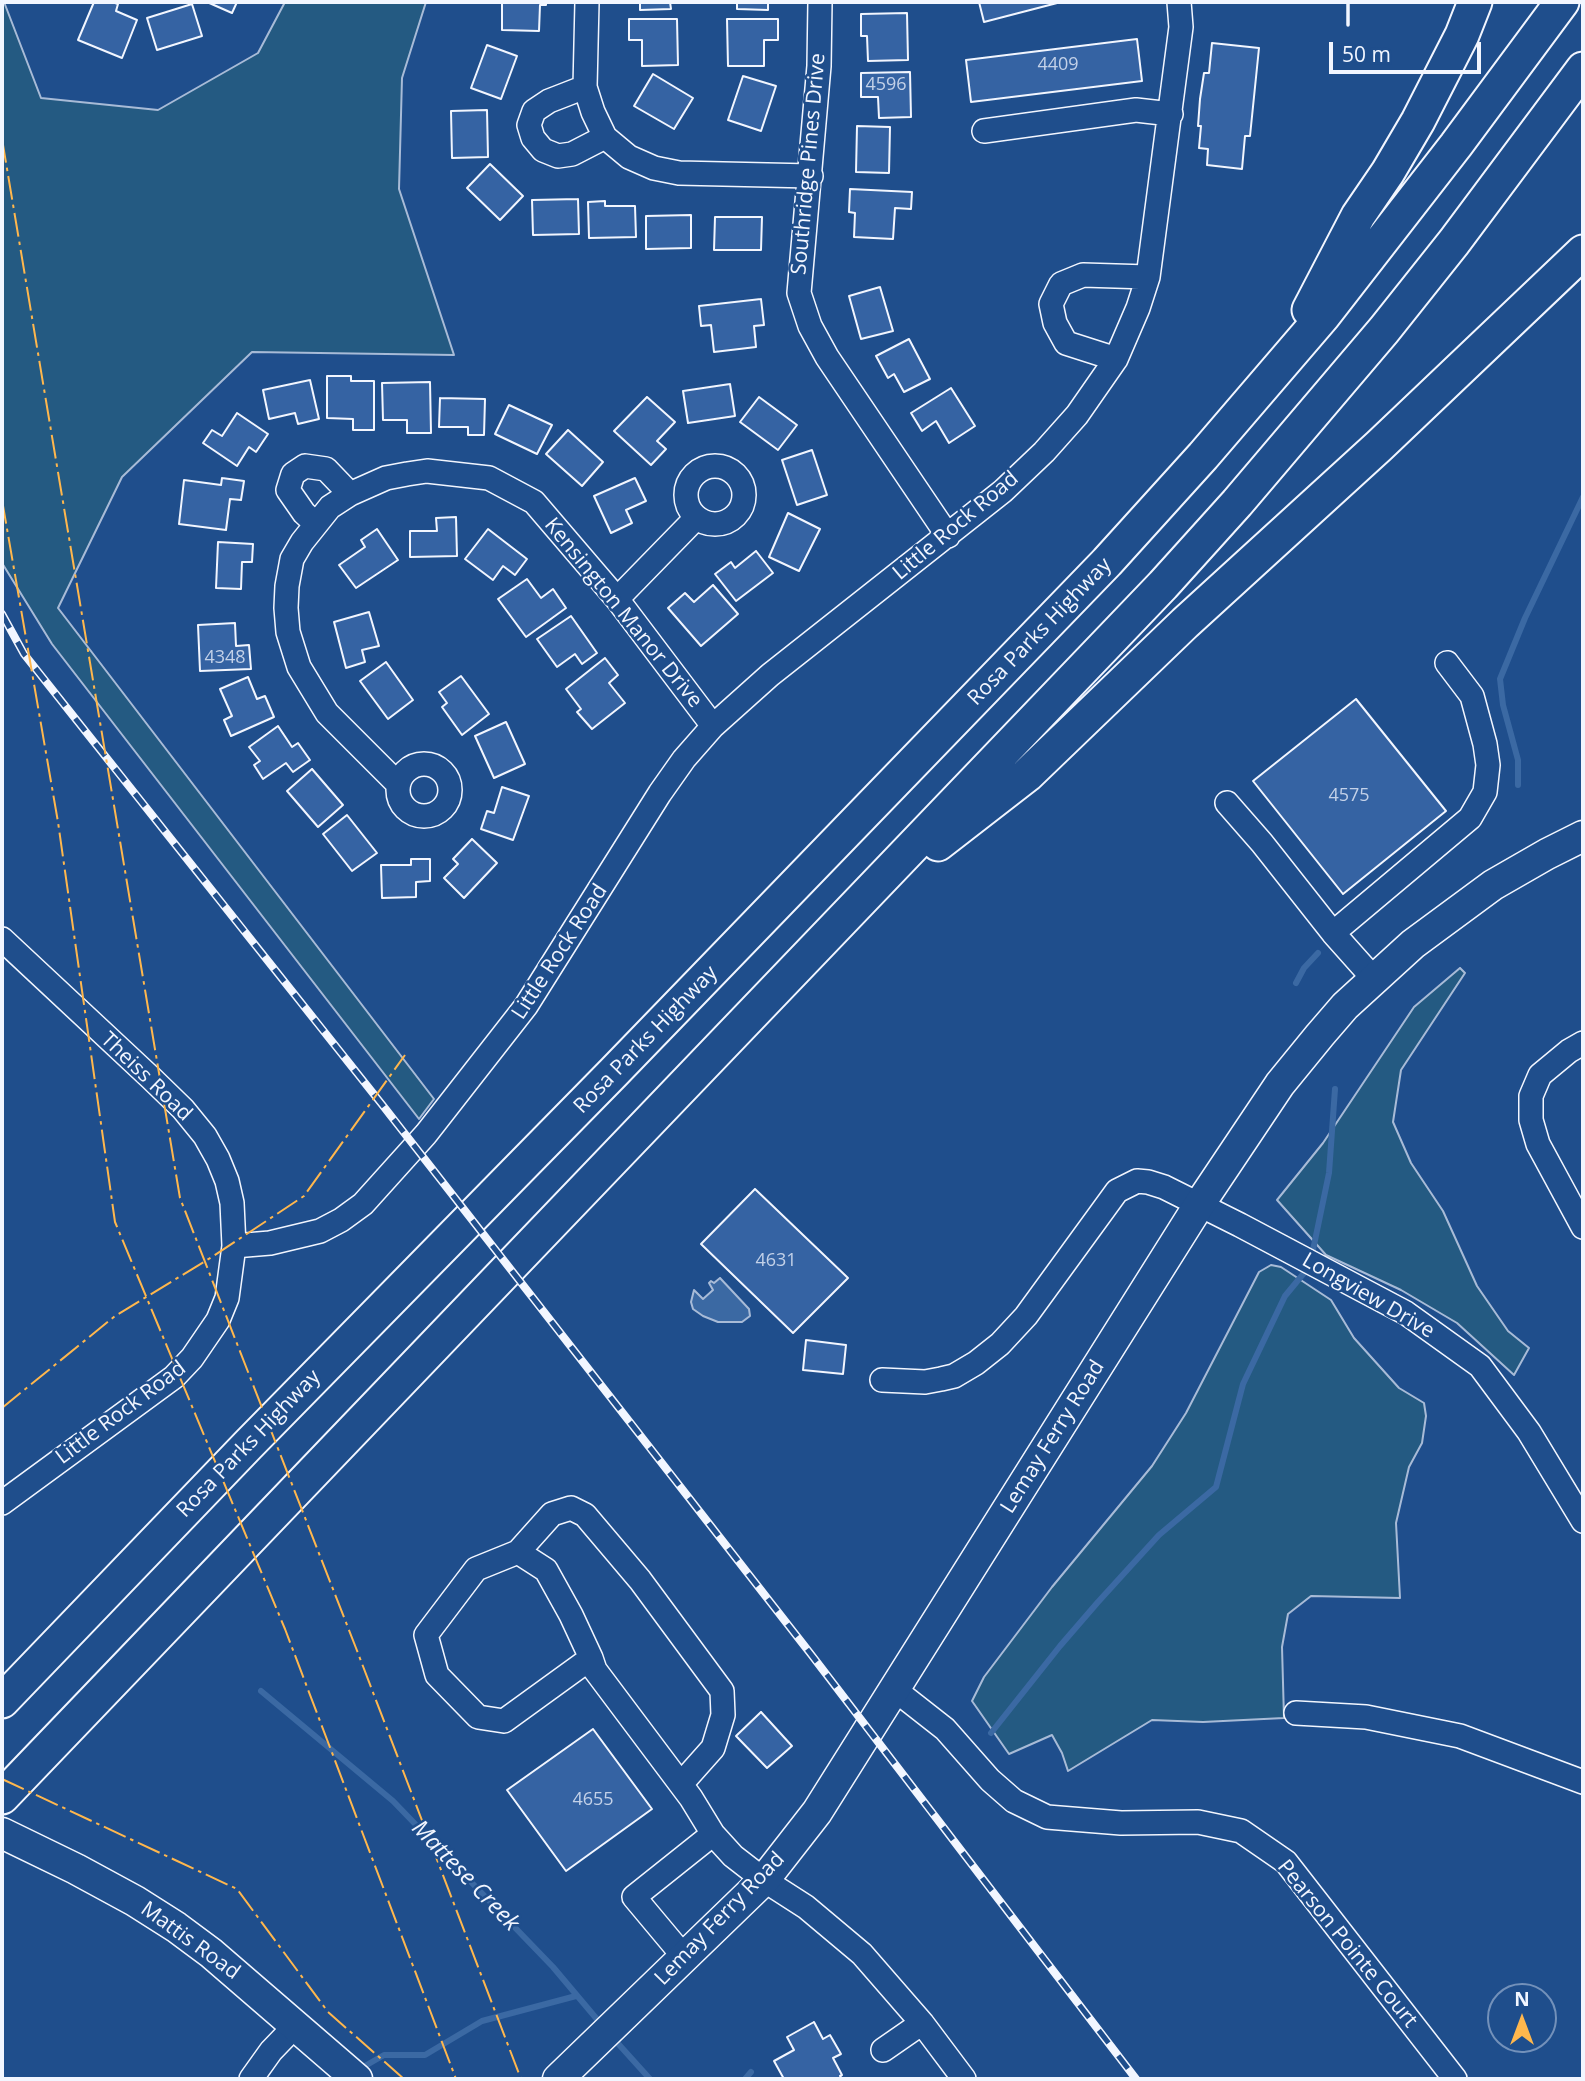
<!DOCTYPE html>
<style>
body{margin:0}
#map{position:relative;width:1585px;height:2081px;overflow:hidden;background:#1f4e8c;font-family:"Open Sans",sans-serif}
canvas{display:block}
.frame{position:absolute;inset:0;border:4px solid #f2f6ff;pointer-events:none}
.north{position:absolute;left:1487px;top:1983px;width:70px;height:70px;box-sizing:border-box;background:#1f4e8c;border:2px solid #7391ba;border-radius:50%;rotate:0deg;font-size:19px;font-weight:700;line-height:28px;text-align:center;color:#f2f6ff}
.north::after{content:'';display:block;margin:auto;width:24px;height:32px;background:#ffb74d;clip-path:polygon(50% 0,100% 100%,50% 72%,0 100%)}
.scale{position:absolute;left:1329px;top:42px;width:152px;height:32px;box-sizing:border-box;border:4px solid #f2f6ff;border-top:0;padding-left:9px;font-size:21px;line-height:24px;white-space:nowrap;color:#f2f6ff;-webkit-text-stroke:5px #1f4e8c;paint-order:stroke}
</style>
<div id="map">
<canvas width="1585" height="2081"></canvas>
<div class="frame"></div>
<div class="north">N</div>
<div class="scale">50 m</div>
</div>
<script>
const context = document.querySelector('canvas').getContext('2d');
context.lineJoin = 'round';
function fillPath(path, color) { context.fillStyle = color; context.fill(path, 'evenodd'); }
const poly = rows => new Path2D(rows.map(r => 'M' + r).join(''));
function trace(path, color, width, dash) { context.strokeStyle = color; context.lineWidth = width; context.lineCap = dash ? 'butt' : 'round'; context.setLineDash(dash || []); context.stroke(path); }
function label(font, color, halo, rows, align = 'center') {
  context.font = font + ' "Open Sans",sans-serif'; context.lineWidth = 5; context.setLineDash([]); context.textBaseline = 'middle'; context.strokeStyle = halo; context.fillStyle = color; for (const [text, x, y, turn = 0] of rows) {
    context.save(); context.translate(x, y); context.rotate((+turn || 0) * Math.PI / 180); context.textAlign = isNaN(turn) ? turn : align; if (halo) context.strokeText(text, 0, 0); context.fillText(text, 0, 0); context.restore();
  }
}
const green = poly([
 [2,2,4,2,41,98,158,110,258,53,285,2,426,2,402,78,399,189,454,355,252,352,122,477,58,608,434,1099,419,1119,52,644,2,563,2,2],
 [1460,968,1465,973,1401,1070,1393,1122,1411,1163,1443,1211,1477,1286,1508,1331,1529,1348,1514,1375,1457,1323,1401,1290,1326,1255,1277,1200,1323,1143,1414,1007,1460,968],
 [1271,1265,1281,1267,1331,1300,1354,1338,1399,1388,1424,1403,1426,1416,1422,1443,1409,1467,1396,1523,1400,1598,1311,1596,1288,1614,1282,1647,1284,1718,1203,1722,1152,1720,1068,1771,1062,1753,1052,1735,1009,1754,972,1701,984,1677,1052,1587,1152,1466,1186,1413,1259,1272,1271,1265]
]);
fillPath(green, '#245a82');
trace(green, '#a8bbd7', 2);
const water = poly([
 [720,1278,749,1309,750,1316,742,1322,718,1322,703,1316,693,1309,691,1302,694,1290,703,1299,713,1290,709,1283,711,1281,714,1283,720,1278]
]);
fillPath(water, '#3b69a3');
trace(water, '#a8bbd7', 2);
trace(poly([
 [1518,785,1518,760,1503,705,1500,679,1525,618,1583,497],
 [1296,983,1304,968,1318,953],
 [1313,1250,1329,1173,1335,1089],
 [261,1691,393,1801,553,1967,601,2024],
 [991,1733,1060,1646,1098,1602,1159,1535,1216,1487,1243,1384,1285,1296,1304,1273],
 [613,2038,650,2079],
 [358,2070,384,2055,425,2055,482,2021,576,1996],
 [745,2079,751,2072]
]), '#3b69a3', 6);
const building = poly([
 [94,2,112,2,118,4,116,11,137,20,122,58,78,40,94,2],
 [207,2,237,2,232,13,207,2],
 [502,2,546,2,546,5,540,5,539,31,502,30,502,2],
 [640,2,670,2,671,9,640,10,640,2],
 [737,2,768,2,768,10,737,9,737,2],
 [979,2,1061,2,984,22,979,2],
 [192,4,202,36,157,50,147,18,192,4],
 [907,13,908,60,868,61,867,36,861,36,861,14,907,13],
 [629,19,677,19,678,65,642,66,642,40,629,40,629,19],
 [727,19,778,19,778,40,764,40,764,66,728,66,727,19],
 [1137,39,1142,81,971,102,966,60,1137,39],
 [1212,43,1259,48,1250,136,1245,136,1242,169,1207,165,1208,149,1199,148,1201,126,1198,126,1200,99,1204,73,1209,73,1212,43],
 [487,45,517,56,501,99,471,88,487,45],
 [910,72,911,117,879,118,878,97,861,97,861,73,910,72],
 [653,74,693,98,674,129,634,106,653,74],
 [743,76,776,86,761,131,728,120,743,76],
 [487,110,488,157,452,158,451,111,487,110],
 [857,126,890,127,889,173,856,172,857,126],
 [490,164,523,196,500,220,467,188,490,164],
 [850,189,912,192,911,209,895,208,893,239,854,237,855,213,849,212,850,189],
 [578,199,579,234,533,235,532,200,578,199],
 [605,201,605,206,635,206,636,237,589,238,588,202,605,201],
 [691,215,691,248,646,249,646,216,691,215],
 [715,217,762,217,761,250,714,250,715,217],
 [880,287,893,331,861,339,849,296,880,287],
 [761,299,764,325,754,326,756,347,714,352,711,325,701,326,699,306,761,299],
 [909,339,930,379,904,392,894,374,888,378,876,356,909,339],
 [327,376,351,376,351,381,374,381,374,430,353,430,353,419,327,418,327,376],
 [310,380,319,419,298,424,295,413,269,419,263,390,310,380],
 [430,382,431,433,407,433,407,420,383,420,382,383,430,382],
 [730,384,735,416,688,423,683,391,730,384],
 [951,388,975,426,949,443,936,421,922,431,911,413,951,388],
 [647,397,675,422,657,441,666,449,651,465,614,431,647,397],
 [759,397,797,425,778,450,740,422,759,397],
 [440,398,485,399,484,435,468,435,468,427,439,427,440,398],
 [509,405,552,425,537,454,495,434,509,405],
 [237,413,268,434,256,452,249,447,237,466,203,443,212,430,222,436,237,413],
 [568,430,603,462,582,486,546,454,568,430],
 [812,450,827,495,797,505,782,460,812,450],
 [222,478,244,481,241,500,230,499,226,530,179,524,184,480,221,485,222,478],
 [635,478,646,501,626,510,632,523,611,533,594,496,635,478],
 [788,513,820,529,799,571,769,557,788,513],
 [456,517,457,556,410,557,410,531,437,531,436,518,456,517],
 [377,529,398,560,356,588,339,565,365,547,361,540,377,529],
 [488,529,527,559,515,575,503,566,493,580,465,559,488,529],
 [218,542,253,544,252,562,242,562,241,589,216,588,218,542],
 [756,551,773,573,736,601,715,574,731,562,735,568,756,551],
 [527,579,541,598,553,589,566,608,526,637,498,599,527,579],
 [713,585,738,614,701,646,668,608,685,593,694,602,713,585],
 [369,612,379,646,362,650,365,662,346,668,334,622,369,612],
 [571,616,597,653,582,664,575,654,557,667,537,639,571,616],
 [235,623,236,646,249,645,251,669,200,671,198,625,235,623],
 [605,658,618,675,609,683,625,703,592,729,577,712,581,709,566,689,605,658],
 [386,662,413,700,388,719,360,681,386,662],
 [461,676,489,714,462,735,442,707,447,703,439,692,461,676],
 [248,677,257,699,265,696,274,717,231,736,224,720,232,716,220,689,248,677],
 [1356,699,1446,811,1343,894,1253,781,1356,699],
 [506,722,525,764,494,778,475,736,506,722],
 [278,726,292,747,298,743,310,760,293,772,286,763,263,779,254,765,260,761,249,747,278,726],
 [312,769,343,805,318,827,287,791,312,769],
 [502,787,529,796,513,840,481,829,487,811,494,813,502,787],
 [347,815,377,853,352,871,323,834,347,815],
 [472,839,497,863,464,898,444,878,458,864,453,859,472,839],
 [411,859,430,859,430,881,416,882,416,897,382,898,381,865,411,865,411,859],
 [755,1189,848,1278,793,1333,701,1244,755,1189],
 [806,1340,846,1345,843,1374,803,1370,806,1340],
 [761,1712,792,1746,767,1768,736,1736,761,1712],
 [593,1729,652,1809,566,1871,507,1790,593,1729],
 [814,2022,823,2039,830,2035,841,2054,833,2058,842,2075,840,2076,842,2079,784,2079,774,2061,794,2050,787,2037,814,2022]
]);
fillPath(building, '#3563a3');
trace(building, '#f2f6ff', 2);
const minor = poly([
 [587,2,585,87,593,112,605,137,629,157,654,168,679,173,811,176],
 [820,2,819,66,799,293,810,326,827,357,948,536],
 [585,87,549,101,534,111,529,125,533,138,543,150,558,156,572,154,605,137],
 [984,131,1136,110,1171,114],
 [1116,359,1066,343,1055,323,1051,304,1061,284,1083,275,1148,277],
 '686 495a29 29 0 1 1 58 0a29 29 0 1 1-58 0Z',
 [316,524,304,513,288,490,293,474,305,466,326,469,350,494],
 [617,599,696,518],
 '398 790a26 26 0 1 1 52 0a26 26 0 1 1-52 0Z',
 [398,784,327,713,299,667,288,632,286,608,287,586,292,559,302,542,330,507,350,494,386,478,407,474,427,471,489,478,534,502,617,599,713,726],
 [1227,803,1262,843,1333,933,1374,979],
 [1333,933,1470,818,1485,792,1488,765,1485,744,1472,696,1447,663],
 [2,939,151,1078,183,1109,205,1136,218,1159,227,1181,232,1203,234,1246,227,1298,218,1320,192,1358,174,1377,2,1503],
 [1583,1043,1569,1051,1540,1075,1531,1096,1531,1120,1538,1144,1583,1227],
 [234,1246,270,1243,320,1231,341,1220,363,1204,426,1134,526,1006,660,793,684,759,713,726,770,675,1003,491,1044,452,1077,415,1116,359,1138,308,1148,277,1181,27,1179,2],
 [882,1380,925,1382,941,1379,954,1376,976,1363,1000,1344,1026,1316,1117,1191,1137,1181,1148,1182,1164,1187,1240,1225,1406,1313,1480,1366,1529,1432,1583,1521],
 [518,1552,552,1514,571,1508,585,1515,640,1580,722,1691,723,1715,713,1748,681,1784],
 [591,1658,504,1721,478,1717,437,1675,426,1635,476,1569,518,1552,546,1570,571,1615,591,1658,595,1670,691,1798,713,1834],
 [894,1689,945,1729,990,1780,1014,1801,1047,1817,1121,1823,1198,1822,1241,1831,1286,1862,1455,2079],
 [1296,1713,1366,1717,1460,1736,1583,1782],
 [685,1958,634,1897,713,1834,733,1856,764,1880,806,1907,862,1954,922,2023,964,2079],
 [883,2050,922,2023],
 [251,2079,271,2051,296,2025]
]);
const major = poly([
 [2,1833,76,1869,135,1901,176,1927,211,1953,357,2079],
 [558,2079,764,1880,817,1812,1199,1205,1280,1084,1320,1035,1345,1006,1413,944,1493,885,1547,854,1583,836]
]);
const highway = poly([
 [1309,310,1358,216,1388,172,1418,121,1462,35,1475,2],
 [938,844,1027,775,1185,623,1379,446,1583,252],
 [2,1701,248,1445,613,1073,1107,562,1203,456,1324,315,1456,145,1562,2],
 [2,1797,1163,585,1237,503,1384,330,1454,242,1583,69]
]);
trace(minor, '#f2f6ff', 26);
trace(major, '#f2f6ff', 33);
trace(highway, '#f2f6ff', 37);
trace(minor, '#1f4e8c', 23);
trace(major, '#1f4e8c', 30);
trace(highway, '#1f4e8c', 33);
const rail = poly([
 [2,614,24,654,384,1107,810,1653,1136,2079]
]);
trace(rail, '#f2f6ff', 8);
trace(rail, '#1f4e8c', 5, [16]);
trace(poly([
 [1348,25,1348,2]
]), '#f2f6ff', 3.5);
trace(poly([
 [2,139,180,1198,356,1648,521,2079],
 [2,500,58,822,115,1222,285,1629,456,2079],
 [2,1408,115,1316,212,1257,304,1196,405,1055],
 [2,1779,237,1889,328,2012,404,2079]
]), '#ffb74d', 2, [24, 5, 3.5, 5]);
label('18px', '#c3d1e8', null, [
 ["4409",1058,65],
 ["4596",886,85],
 ["4348",225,658],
 ["4575",1349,796],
 ["4631",776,1261],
 ["4655",593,1800]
]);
label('21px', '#f2f6ff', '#1f4e8c', [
 ["Southridge Pines Drive",809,164,-85],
 ["Little Rock Road",956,526,-40],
 ["Kensington Manor Drive",623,613,51],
 ["Rosa Parks Highway",1040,632,-46],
 ["Little Rock Road",560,952,-57],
 ["Rosa Parks Highway",646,1040,-46],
 ["Theiss Road",146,1077,44],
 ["Longview Drive",1368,1296,30],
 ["Little Rock Road",121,1413,-37],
 ["Lemay Ferry Road",1053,1437,-58],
 ["Rosa Parks Highway",249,1444,-46],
 ["Lemay Ferry Road",720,1919,-46],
 ["Mattis Road",190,1941,36],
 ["Pearson Pointe Court",1347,1944,51]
]);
label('italic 23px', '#f2f6ff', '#1f4e8c', [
 ["Mattese Creek",465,1876,46]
]);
</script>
